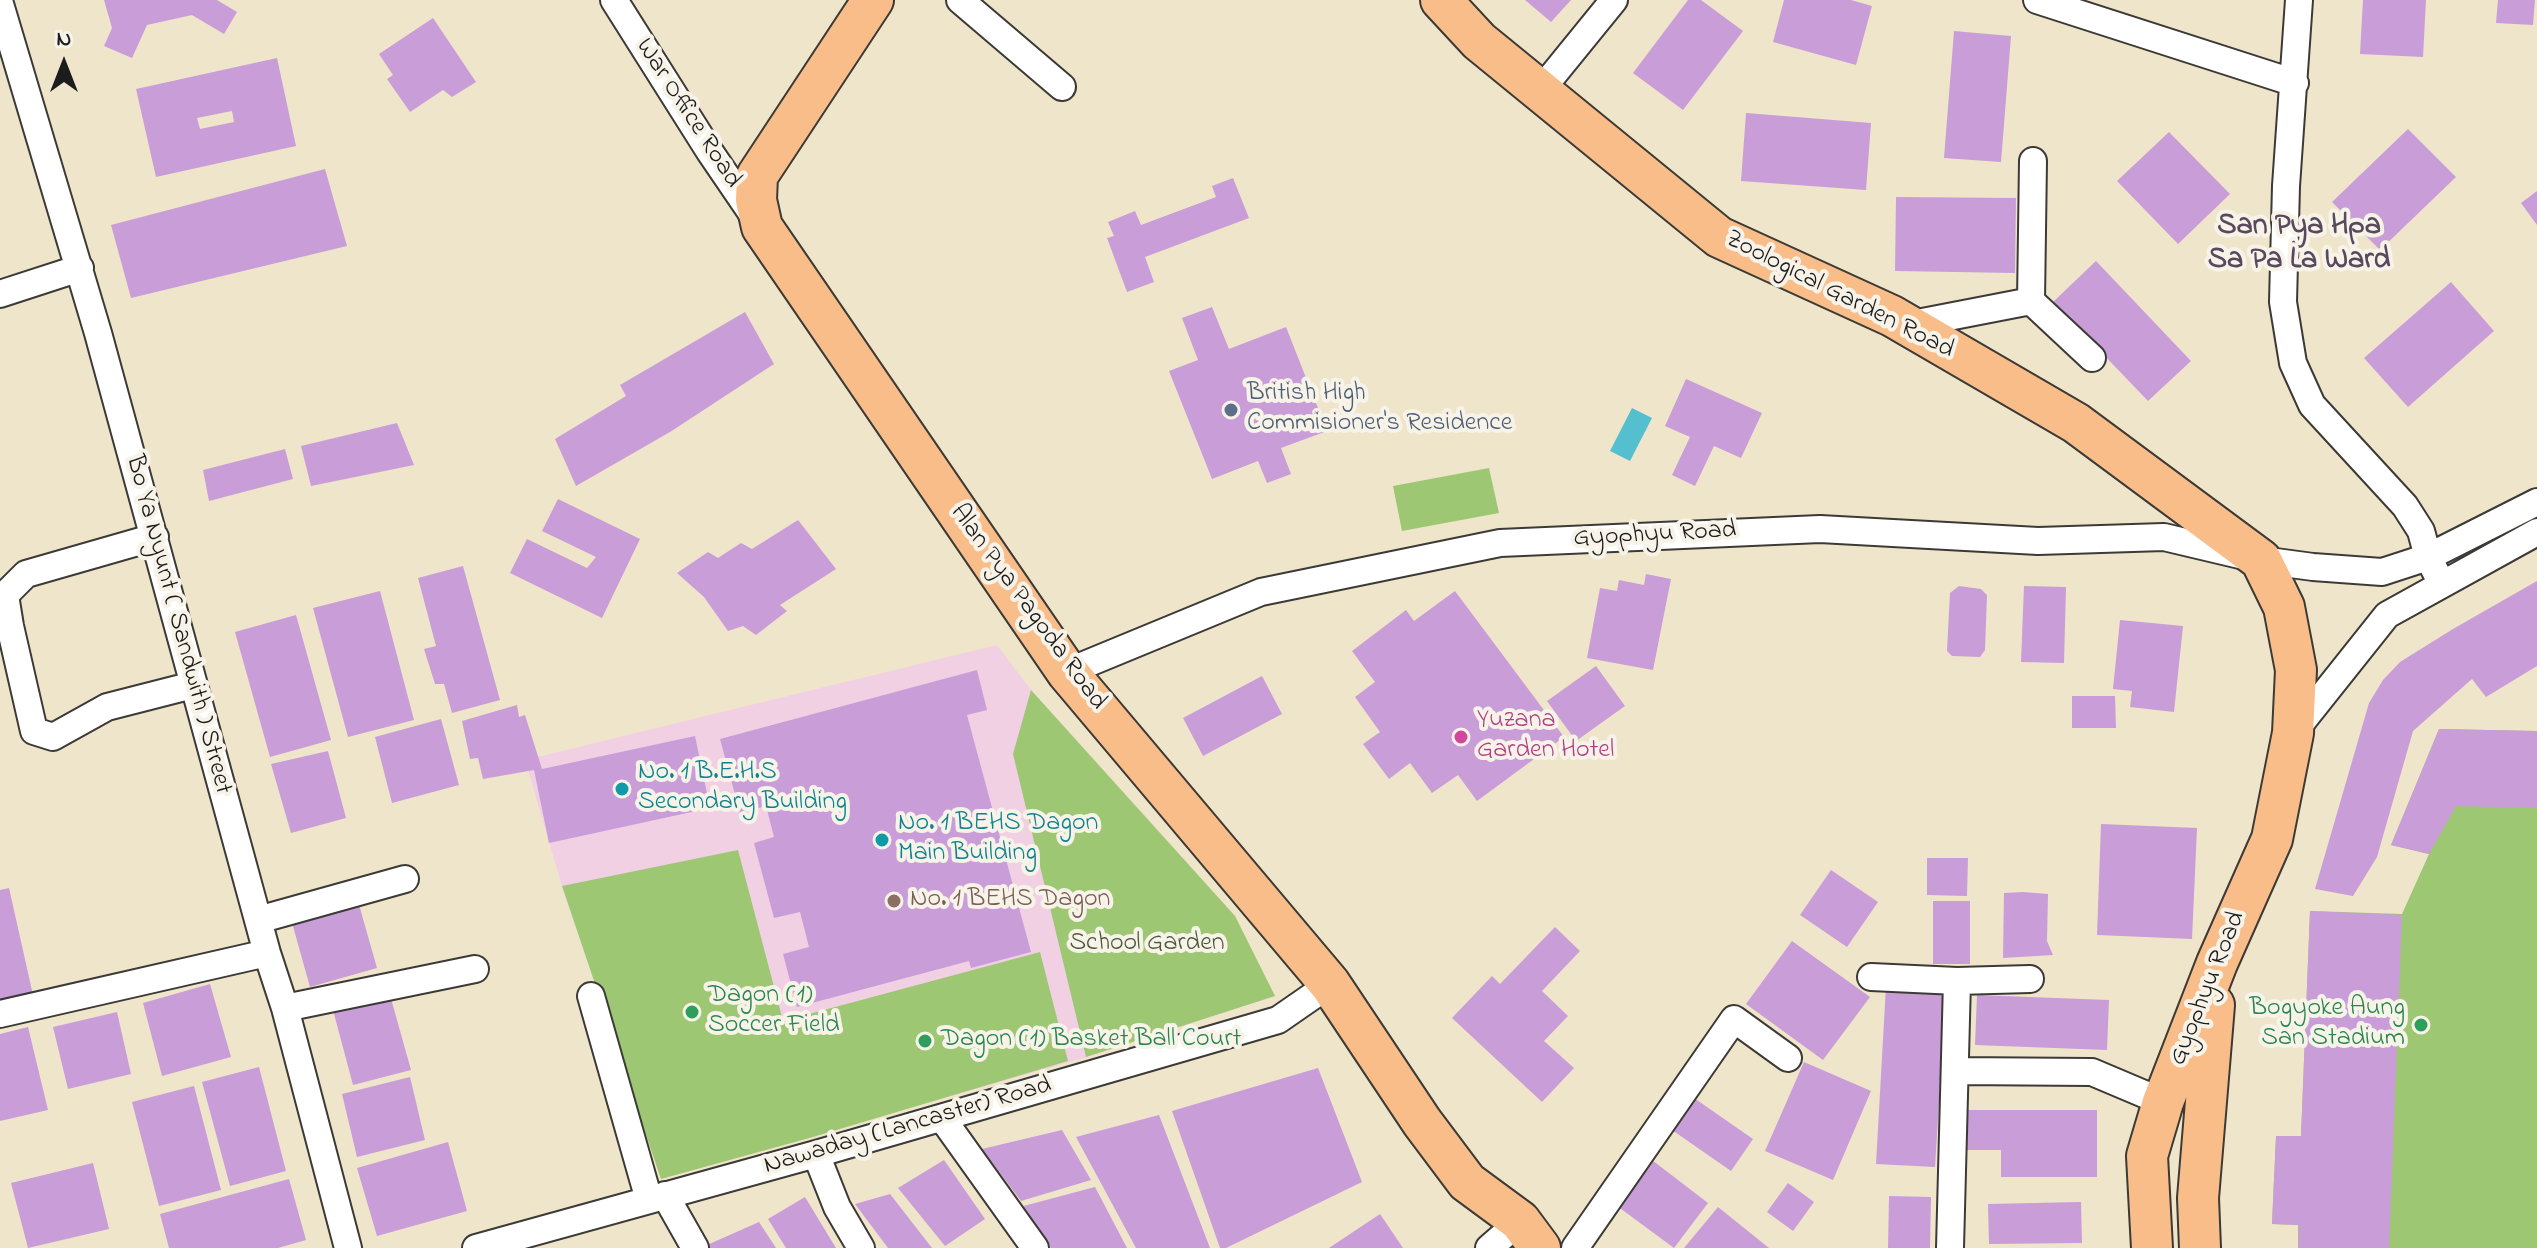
<!DOCTYPE html>
<style>
body{margin:0}
#map{position:relative;width:2537px;height:1248px;overflow:hidden;background:#efe5ca;font-family:"Indie Flower",sans-serif}
canvas{display:block}
.north{position:absolute;left:24px;top:24px;width:80px;height:80px;-webkit-text-stroke:6px #f7f3e8;paint-order:stroke;rotate:0deg;font-size:22px;font-weight:700;line-height:32px;text-align:center;color:#1c1c1c}
.north::after{content:'';display:block;margin:auto;width:28px;height:36px;background:#1c1c1c;clip-path:polygon(50% 0,100% 100%,50% 72%,0 100%)}
</style>
<div id="map">
<canvas width="2537" height="1248"></canvas>
<div class="north">N</div>
</div>
<script>
const context = document.querySelector('canvas').getContext('2d');
context.lineJoin = 'round';
function fillPath(path, color) { context.fillStyle = color; context.fill(path, 'evenodd'); }
const poly = rows => new Path2D(rows.map(r => 'M' + r).join(''));
function trace(path, color, width, dash) { context.strokeStyle = color; context.lineWidth = width; context.lineCap = dash ? 'butt' : 'round'; context.setLineDash(dash || []); context.stroke(path); }
function label(font, color, halo, rows, align = 'center') {
  context.font = font + ' "Indie Flower",sans-serif'; context.lineWidth = 8; context.setLineDash([]); context.textBaseline = 'middle'; context.strokeStyle = halo; context.fillStyle = color; for (const [text, x, y, turn = 0] of rows) {
    context.save(); context.translate(x, y); context.rotate((+turn || 0) * Math.PI / 180); context.textAlign = isNaN(turn) ? turn : align; if (halo) context.strokeText(text, 0, 0); context.fillText(text, 0, 0); context.restore();
  }
}
fillPath(poly([
 [997,645,1031,690,1235,916,1275,996,1087,1057,661,1179,562,886,525,760]
]), '#f1d0e3');
fillPath(poly([
 [1489,468,1499,513,1402,531,1393,486],
 [1031,690,1235,916,1275,996,1086,1057,1013,754],
 [2439,729,2537,731,2537,1248,2298,1248,2298,1225,2272,1224,2276,1136,2301,1136,2310,911,2402,914,2429,854,2391,845],
 [738,850,783,1021,1040,952,1068,1061,813,1137,661,1179,562,886]
]), '#9ec773');
fillPath(poly([
 [1632,408,1652,418,1630,461,1610,451]
]), '#54bfcf');
fillPath(poly([
 [104,0,217,0,237,12,224,34,192,15,147,25,132,58,104,46,112,28],
 [1525,0,1571,0,1551,22],
 [1688,0,1701,0,1743,31,1683,110,1633,73],
 [1784,0,1851,0,1872,6,1856,65,1773,42],
 [2363,0,2426,0,2423,57,2360,54],
 [2498,0,2535,0,2533,25,2496,23],
 [433,18,476,82,452,97,443,90,410,112,387,79,393,75,379,54],
 [1954,31,2011,36,2001,162,1944,158],
 [277,58,296,146,156,177,136,89],
 [232,111,234,122,200,129,197,118],
 [1746,113,1871,123,1866,190,1741,181],
 [2408,129,2456,177,2380,250,2332,202],
 [2169,132,2230,194,2178,244,2117,181],
 [325,169,347,246,131,298,111,225],
 [1233,178,1249,218,1145,257,1154,282,1127,292,1107,238,1114,236,1108,222,1135,211,1141,225,1216,197,1212,186],
 [2537,191,2537,225,2521,203],
 [1896,197,2016,198,2015,273,1895,271],
 [2096,261,2191,361,2148,401,2053,302],
 [2451,282,2494,331,2408,407,2364,358],
 [1212,307,1229,349,1286,327,1327,431,1281,448,1291,474,1267,483,1258,461,1212,479,1169,371,1198,360,1182,318],
 [745,312,774,364,670,432,576,486,555,439,626,396,620,385],
 [1686,379,1762,413,1741,458,1714,446,1695,486,1672,475,1690,437,1665,426],
 [397,423,414,465,311,486,301,446],
 [285,449,293,479,209,501,203,470],
 [558,499,640,539,602,618,510,573,527,539,587,568,596,557,542,531],
 [798,520,836,569,780,605,787,611,756,635,743,626,728,631,704,597,677,573,708,552,718,558,741,543,752,549],
 [463,566,500,700,452,713,444,684,435,684,424,649,436,646,418,578],
 [1646,574,1671,579,1653,670,1587,658,1600,588,1617,591,1619,580,1644,585],
 [2537,581,2537,666,2486,697,2472,679,2413,731,2377,857,2353,896,2315,889,2369,703,2383,680,2400,662,2453,629],
 [1959,586,1981,589,1987,595,1985,650,1980,657,1952,656,1947,651,1950,593],
 [2024,586,2066,587,2064,663,2021,662],
 [380,591,414,720,348,737,313,608],
 [1455,591,1564,737,1477,801,1458,775,1432,793,1410,763,1389,779,1363,744,1380,732,1355,697,1375,682,1352,651,1406,610,1414,621],
 [296,615,331,740,270,757,235,632],
 [2120,620,2183,626,2174,712,2130,707,2132,691,2113,689],
 [1596,666,1625,706,1576,741,1547,701],
 [977,670,987,710,967,715,1031,952,971,968,969,961,797,1007,783,954,809,947,800,912,774,918,754,843,774,837,766,806,740,813,720,739],
 [1262,676,1282,714,1203,756,1183,718],
 [2072,696,2115,696,2116,728,2072,728],
 [517,705,519,717,525,715,542,769,695,736,710,808,549,843,534,770,483,779,478,758,470,759,462,721],
 [441,719,459,785,392,803,375,737],
 [2439,729,2537,731,2537,808,2456,806,2429,854,2391,845],
 [328,751,346,818,291,833,271,764],
 [2101,824,2197,828,2192,939,2097,935],
 [1927,858,1968,858,1967,896,1927,895],
 [1831,870,1878,902,1847,947,1800,915],
 [9,888,33,995,0,1002,0,890],
 [2023,892,2048,894,2047,941,2053,955,2003,958,2004,893],
 [356,894,377,968,310,987,289,912],
 [1933,901,1970,901,1970,964,1933,964],
 [2310,911,2402,915,2389,1248,2298,1248,2299,1225,2272,1224,2276,1136,2301,1136],
 [1555,927,1580,951,1542,991,1568,1016,1544,1041,1574,1068,1542,1102,1452,1018,1492,976,1500,984],
 [1792,941,1870,997,1823,1060,1746,1004],
 [210,984,231,1057,162,1076,143,1003],
 [1886,986,1946,990,1935,1167,1876,1164],
 [390,995,411,1070,353,1085,333,1010],
 [1977,995,2109,1000,2107,1050,1975,1045],
 [117,1012,131,1074,68,1089,53,1027],
 [28,1027,48,1110,0,1121,0,1034],
 [1804,1062,1871,1091,1833,1180,1765,1151],
 [259,1067,286,1171,230,1186,202,1082],
 [1318,1068,1362,1182,1226,1248,1220,1248,1172,1111],
 [410,1077,425,1140,357,1157,342,1094],
 [194,1086,221,1190,159,1206,132,1102],
 [1694,1098,1753,1139,1731,1171,1672,1130],
 [1965,1110,2097,1110,2097,1177,2001,1177,2001,1150,1965,1150],
 [1159,1115,1210,1248,1136,1248,1076,1137],
 [1062,1130,1091,1180,1021,1201,982,1149],
 [448,1142,467,1211,377,1236,357,1168],
 [1648,1157,1708,1203,1674,1248,1613,1203],
 [944,1160,985,1219,945,1246,898,1188],
 [93,1163,109,1229,28,1248,11,1183],
 [289,1179,306,1240,278,1248,169,1248,160,1214],
 [1788,1183,1814,1202,1793,1231,1767,1212],
 [1095,1187,1127,1248,1051,1248,1016,1208],
 [890,1194,932,1248,888,1248,855,1204],
 [1889,1196,1931,1197,1930,1248,1888,1248],
 [805,1197,836,1248,786,1248,768,1219],
 [2081,1202,2082,1243,1989,1244,1988,1204],
 [1718,1207,1769,1248,1684,1248],
 [1380,1214,1403,1248,1329,1248],
 [759,1222,776,1248,709,1248,707,1245]
]), '#c99dd8');
const minor = poly([
 [614,0,710,152,755,218],
 [960,0,1062,87],
 [2037,0,2295,83],
 [2299,0,2286,186,2283,302,2293,363,2312,405,2405,506,2421,531,2428,557,2442,584],
 [0,4,98,333,267,953,285,1008,348,1248],
 [1540,91,1614,0],
 [0,294,80,268],
 [2031,301,2033,161],
 [1907,325,2031,301,2092,358],
 [155,537,26,574,5,595,10,626,34,731,53,737,107,707,193,685],
 [1067,672,1261,592,1500,543,1820,529,2038,541,2164,537,2261,560,2313,567,2382,572,2428,557,2537,502],
 [2293,733,2387,615,2537,532],
 [258,920,405,879],
 [1871,977,1957,981],
 [591,996,649,1200],
 [285,1008,475,969],
 [0,1014,267,953],
 [1956,1071,2092,1072,2163,1102],
 [942,1118,1035,1248],
 [816,1154,837,1207,861,1248],
 [665,1195,695,1248],
 [476,1248,816,1154,1278,1020,1330,984],
 [1489,1248,1520,1221],
 [1575,1248,1734,1019,1788,1058],
 [1950,1248,1957,981,2030,979]
]);
const primary = poly([
 [873,0,757,176,756,200,762,227,1067,672,1330,984,1422,1122,1467,1182,1520,1221,1540,1248],
 [1441,0,1479,41,1719,237,1892,316,2076,423,2261,560,2284,607,2296,670,2293,733,2272,839,2217,963,2163,1102,2147,1156,2152,1248],
 [2200,1248,2198,1198,2214,1005]
]);
trace(minor, '#3c3a36', 30);
trace(primary, '#3c3a36', 44);
trace(minor, '#fff', 26);
trace(primary, '#f9bd89', 40);
for (const [x, y, r, color] of [
 [1231,410,8,"#5c6f8a"],
 [1461,737,8,"#d1479c"],
 [622,789,8,"#0f9aa8"],
 [882,840,8,"#0f9aa8"],
 [894,901,8,"#8d6e63"],
 [692,1012,8,"#2e9e5b"],
 [2421,1025,8,"#2e9e5b"],
 [925,1041,8,"#2e9e5b"]
]) { const dot = new Path2D(); dot.arc(x, y, r, 0, 2 * Math.PI); context.fillStyle = color; context.fill(dot); trace(dot, '#f7f3e8', 3); }
label('26px', '#1c1c1c', '#f7f3e8', [
 ["War Office Road",687,114,57],
 ["Zoological Garden Road",1839,296,27],
 ["Gyophyu Road",1655,536,-3],
 ["Alan Pya Pagoda Road",1027,608,54],
 ["Bo Ya Nyunt ( Sandwith ) Street",177,625,75],
 ["Gyophyu Road",2209,989,-68],
 ["Nawaday (Lancaster) Road",908,1127,-16]
]);
label('26px', '#4e5e75', '#f7f3e8', [
 ["British High",1247,395],
 ["Commisioner's Residence",1247,425]
], 'left');
label('26px', '#b23c85', '#f7f3e8', [
 ["Yuzana",1477,722],
 ["Garden Hotel",1477,752]
], 'left');
label('26px', '#0d838f', '#f7f3e8', [
 ["No. 1 B.E.H.S",638,774],
 ["Secondary Building",638,804],
 ["No. 1 BEHS Dagon",898,825],
 ["Main Building",898,855]
], 'left');
label('26px', '#785e54', '#f7f3e8', [
 ["No. 1 BEHS Dagon",910,901]
], 'left');
label('26px', '#4a583a', '#f7f3e8', [
 ["School Garden",1147,945]
]);
label('26px', '#27864d', '#f7f3e8', [
 ["Dagon (1)",708,997],
 ["Soccer Field",708,1027],
 ["Bogyoke Aung",2405,1010,"right"],
 ["San Stadium",2405,1040,"right"],
 ["Dagon (1) Basket Ball Court",941,1041]
], 'left');
label('bold 30px', '#59495e', '#f7f3e8', [
 ["San Pya Hpa",2299,228],
 ["Sa Pa La Ward",2299,262]
]);
</script>
